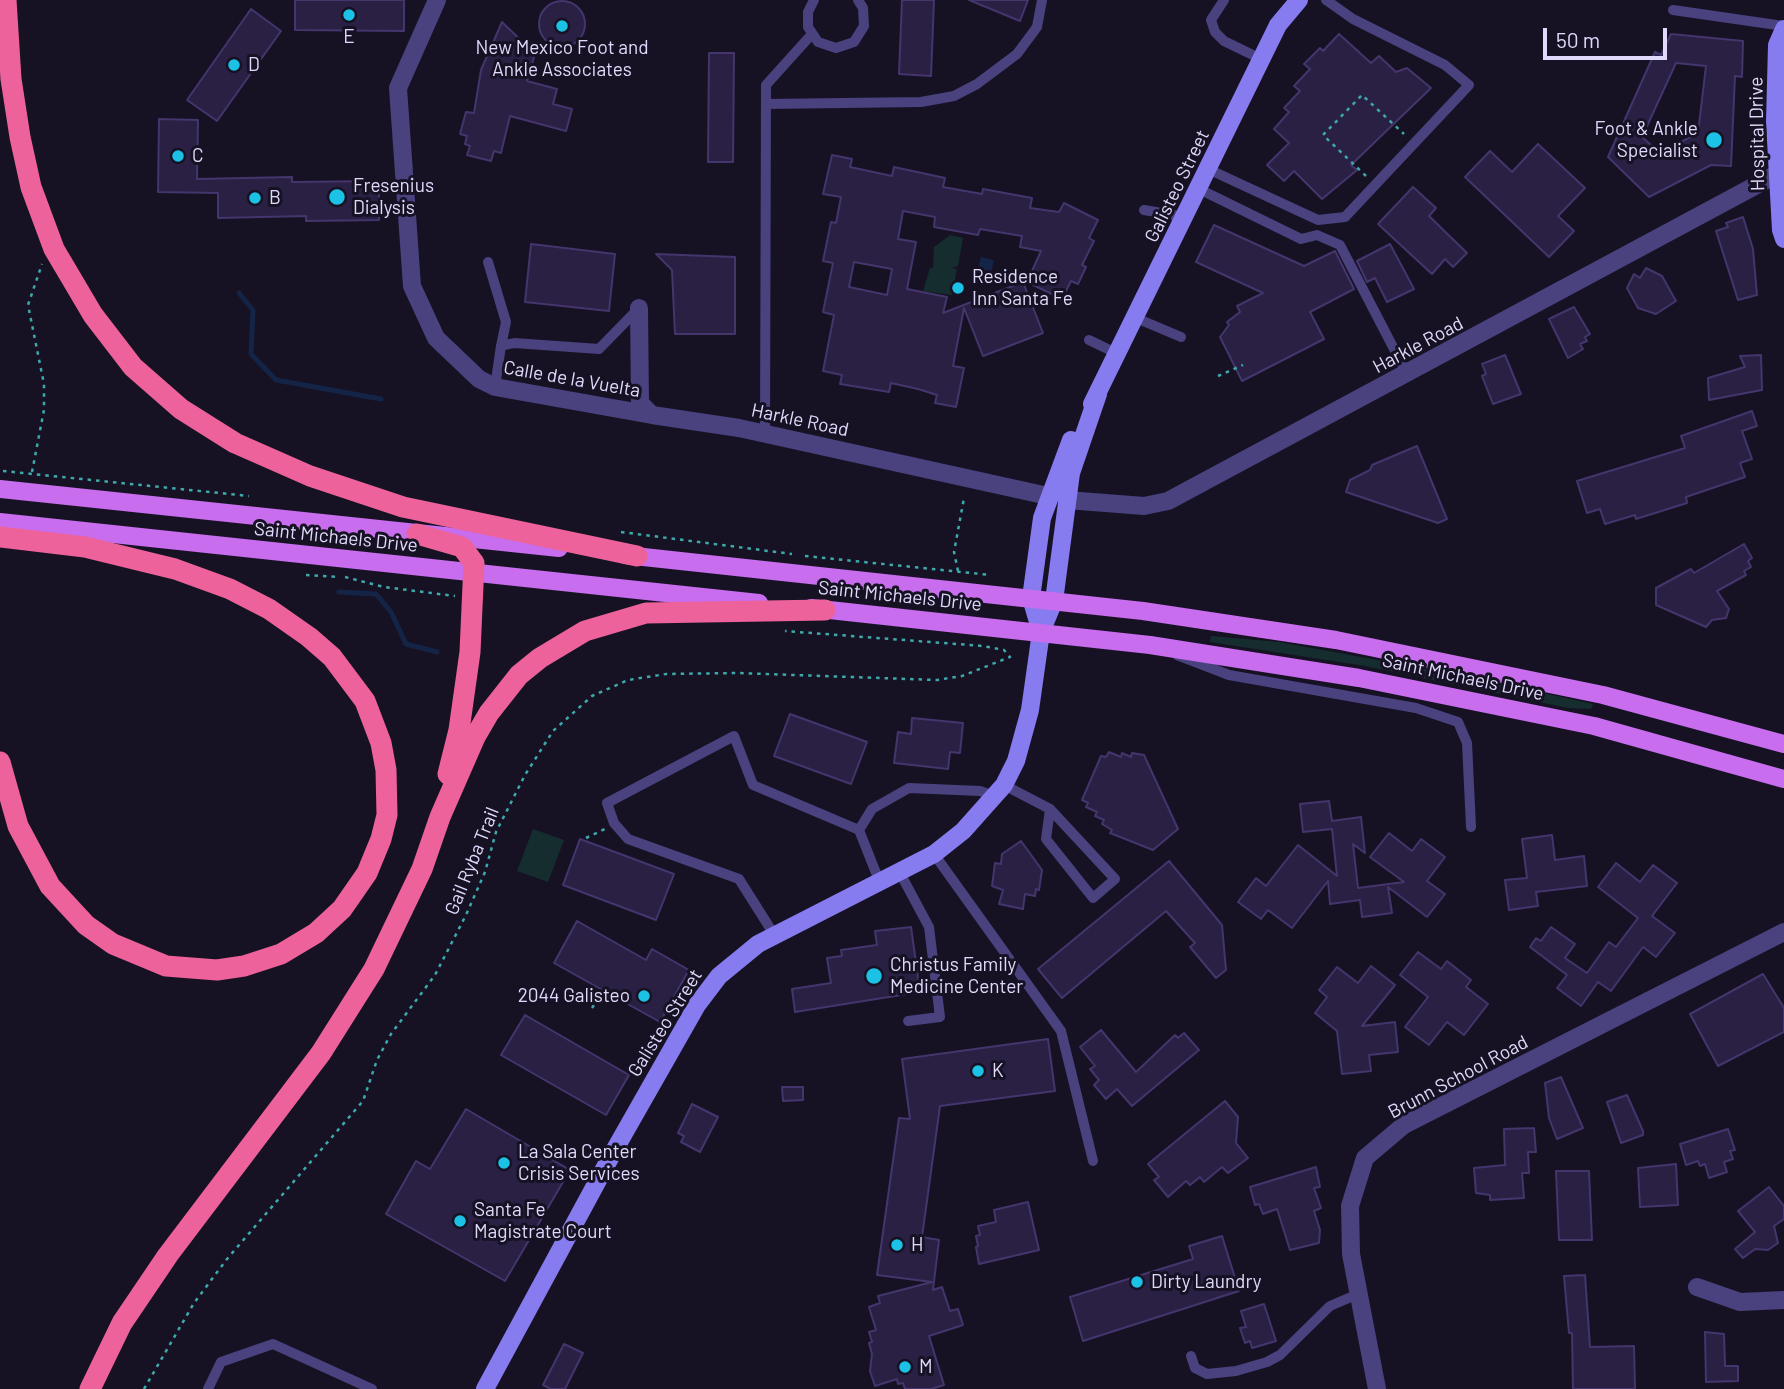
<!DOCTYPE html>
<style>
body{margin:0}
#map{position:relative;width:1784px;height:1389px;overflow:hidden;background:#161224;font-family:Barlow,sans-serif}
canvas{display:block}
.scale{position:absolute;left:1543px;top:28px;width:124px;height:32px;box-sizing:border-box;border:4px solid #e0d9fb;border-top:0;padding-left:9px;font-size:21px;line-height:24px;white-space:nowrap;color:#e0d9fb;-webkit-text-stroke:5px #161224;paint-order:stroke}
</style>
<div id="map">
<canvas width="1784" height="1389"></canvas>
<div class="scale">50 m</div>
</div>
<script>
const context = document.querySelector('canvas').getContext('2d');
context.lineJoin = 'round';
function fillPath(path, color) { context.fillStyle = color; context.fill(path, 'evenodd'); }
const poly = rows => new Path2D(rows.map(r => 'M' + r).join(''));
function trace(path, color, width, dash) { context.strokeStyle = color; context.lineWidth = width; context.lineCap = dash ? 'butt' : 'round'; context.setLineDash(dash || []); context.stroke(path); }
function label(font, color, halo, rows, align = 'center') {
  context.font = font + ' Barlow,sans-serif'; context.lineWidth = 6; context.setLineDash([]); context.textBaseline = 'middle'; context.strokeStyle = halo; context.fillStyle = color; for (const [text, x, y, turn = 0] of rows) {
    context.save(); context.translate(x, y); context.rotate((+turn || 0) * Math.PI / 180); context.textAlign = isNaN(turn) ? turn : align; if (halo) context.strokeText(text, 0, 0); context.fillText(text, 0, 0); context.restore();
  }
}
fillPath(poly([
 [950,235,963,238,958,266,952,268,957,269,952,295,923,291,930,268,933,268,934,247],
 [1211,636,1279,642,1471,677,1593,704,1591,709,1568,708,1365,666,1210,642],
 [533,829,564,840,548,882,517,871]
]), '#152d2e');
fillPath(poly([
 [981,257,994,260,989,281,981,285,975,281]
]), '#142446');
trace(poly([
 [239,293,253,310,251,354,276,380,381,399],
 [339,592,376,594,391,612,406,644,437,652]
]), '#142446', 5);
const building = poly([
 [295,0,404,0,404,31,295,30,295,0],
 [902,0,934,0,931,76,899,74,902,0],
 [969,0,1028,0,1020,21,969,0],
 '539 24a23 23 0 1 1 46 0a23 23 0 1 1-46 0Z',
 [251,9,281,31,217,121,187,100,251,9],
 [502,22,535,54,527,81,557,89,553,104,572,109,566,131,510,116,501,153,494,151,491,161,467,155,470,146,465,144,467,136,460,134,466,112,474,113,481,70,502,22],
 [1339,34,1371,63,1379,56,1396,72,1407,68,1431,88,1351,165,1357,170,1322,199,1294,171,1284,181,1267,165,1289,143,1274,129,1289,112,1284,108,1300,91,1294,86,1310,69,1304,64,1320,48,1323,51,1339,34],
 [1671,34,1743,41,1742,77,1735,76,1731,166,1711,165,1649,197,1608,157,1655,52,1661,55,1671,34],
 [1676,63,1706,66,1698,133,1660,153,1642,137,1676,63],
 [709,53,734,53,733,162,708,162,709,53],
 [159,119,198,120,197,179,292,177,292,182,379,181,379,220,306,221,306,216,218,218,218,193,158,192,159,119],
 [1538,144,1585,188,1558,216,1574,231,1549,257,1465,177,1490,151,1512,172,1538,144],
 [832,155,852,159,850,167,892,176,894,167,945,178,943,187,982,194,983,189,1032,198,1030,208,1059,212,1064,203,1098,220,1089,238,1094,241,1082,265,1086,267,1078,284,1071,281,1062,299,1027,282,1041,251,1020,247,1022,236,980,229,978,235,934,227,935,217,903,211,898,239,916,242,907,289,947,297,943,313,1023,282,1043,333,983,356,964,308,953,366,964,368,956,407,935,403,937,395,918,389,891,383,889,392,840,384,842,375,823,371,834,315,823,312,833,263,823,261,831,222,836,223,841,197,823,194,832,155],
 [854,262,892,269,887,295,849,287,854,262],
 [1413,187,1436,208,1429,216,1467,253,1453,267,1445,259,1432,274,1378,224,1413,187],
 [1743,217,1753,249,1757,295,1738,300,1716,231,1728,227,1726,223,1743,217],
 [1214,225,1304,266,1335,251,1354,289,1310,312,1324,339,1242,381,1220,337,1229,325,1227,322,1240,312,1237,306,1263,293,1196,262,1214,225],
 [531,244,615,254,609,311,525,302,531,244],
 [1390,244,1414,289,1387,302,1375,278,1367,282,1357,261,1390,244],
 [656,254,735,257,735,334,675,334,672,270,656,254],
 [1646,268,1662,276,1676,301,1656,314,1638,308,1627,288,1634,274,1640,278,1646,268],
 [1574,307,1590,334,1585,337,1587,341,1580,344,1583,349,1568,358,1549,319,1574,307],
 [1505,355,1521,394,1493,404,1482,376,1486,374,1482,364,1505,355],
 [1761,355,1762,390,1709,400,1708,378,1745,367,1740,356,1761,355],
 [1752,411,1757,426,1742,431,1752,459,1740,463,1745,477,1686,497,1687,503,1636,519,1635,515,1605,524,1600,509,1587,513,1577,481,1685,448,1681,436,1752,411],
 [1417,446,1447,519,1438,523,1346,492,1350,480,1370,470,1372,465,1417,446],
 [1744,544,1752,558,1748,561,1751,567,1744,571,1746,575,1717,591,1729,609,1726,618,1712,620,1706,627,1656,605,1656,588,1691,569,1694,573,1744,544],
 [790,714,867,742,851,784,774,756,790,714],
 [912,718,963,723,960,753,950,752,948,769,894,763,898,732,911,734,912,718],
 [1109,752,1121,757,1122,753,1131,757,1132,753,1144,755,1178,829,1153,850,1110,833,1112,830,1102,824,1104,820,1095,816,1097,812,1086,807,1088,803,1082,800,1101,756,1106,757,1109,752],
 [1329,801,1332,821,1361,817,1365,853,1353,844,1358,888,1404,882,1370,857,1389,833,1412,851,1421,839,1445,857,1427,881,1445,894,1427,917,1388,887,1392,913,1362,917,1360,900,1330,904,1328,881,1292,928,1268,910,1261,919,1238,902,1256,878,1266,886,1298,845,1337,876,1332,829,1303,832,1300,804,1329,801],
 [1552,835,1555,860,1584,856,1587,886,1536,892,1538,906,1509,910,1505,880,1527,878,1522,839,1552,835],
 [580,839,674,874,656,920,563,885,580,839],
 [1021,841,1042,870,1039,890,1036,889,1035,896,1025,894,1023,909,999,904,1003,890,992,886,995,863,1001,864,1002,854,1021,841],
 [1169,861,1222,925,1226,970,1216,978,1190,947,1195,943,1166,911,1062,998,1038,969,1169,861],
 [1616,863,1640,882,1653,865,1677,883,1652,916,1675,933,1656,957,1643,947,1611,991,1598,982,1581,1006,1557,988,1567,975,1530,947,1536,938,1541,941,1551,927,1575,944,1565,958,1587,973,1609,942,1616,947,1638,918,1598,887,1616,863],
 [577,921,646,960,652,949,689,970,660,1022,554,963,577,921],
 [911,927,920,992,795,1012,792,989,831,983,827,958,842,956,841,950,877,945,875,931,911,927],
 [1418,952,1441,969,1447,961,1471,980,1466,987,1488,1004,1464,1035,1447,1022,1429,1045,1405,1027,1428,997,1400,975,1418,952],
 [1371,966,1395,985,1362,1026,1395,1022,1398,1052,1369,1055,1371,1071,1342,1074,1337,1031,1315,1013,1327,997,1319,990,1337,967,1358,983,1371,966],
 [1763,974,1784,1008,1784,1032,1718,1066,1690,1014,1763,974],
 [525,1015,629,1075,606,1115,501,1055,525,1015],
 [1101,1030,1136,1072,1175,1035,1178,1038,1184,1033,1199,1050,1132,1106,1117,1089,1106,1099,1094,1085,1099,1080,1090,1069,1095,1066,1080,1047,1101,1030],
 [1048,1039,1055,1091,940,1106,922,1237,939,1240,933,1290,942,1287,950,1311,958,1309,963,1325,929,1336,944,1385,931,1389,905,1389,903,1383,898,1384,897,1379,875,1386,870,1371,872,1354,869,1343,872,1342,869,1332,876,1330,869,1307,880,1303,878,1296,932,1282,877,1275,899,1118,910,1119,902,1059,1048,1039],
 [1561,1077,1583,1128,1557,1139,1549,1118,1545,1083,1561,1077],
 [782,1087,803,1087,803,1100,783,1101,782,1087],
 [1627,1095,1643,1131,1643,1135,1621,1143,1607,1102,1627,1095],
 [1225,1101,1238,1117,1236,1143,1248,1158,1228,1173,1222,1167,1204,1182,1200,1177,1190,1185,1186,1181,1168,1197,1154,1180,1159,1177,1148,1164,1225,1101],
 [692,1104,718,1117,700,1152,681,1142,684,1136,678,1133,692,1104],
 [466,1109,570,1170,505,1281,386,1214,416,1161,430,1169,466,1109],
 [1534,1128,1536,1152,1528,1152,1529,1173,1522,1173,1524,1198,1490,1200,1490,1195,1476,1193,1474,1168,1505,1165,1504,1129,1534,1128],
 [1728,1129,1735,1150,1730,1151,1733,1159,1724,1162,1727,1172,1709,1178,1705,1164,1700,1166,1698,1161,1686,1165,1680,1144,1728,1129],
 [1676,1164,1678,1205,1640,1207,1638,1168,1676,1164],
 [1316,1167,1320,1187,1314,1188,1321,1208,1314,1211,1320,1230,1319,1243,1290,1250,1277,1209,1263,1214,1259,1204,1255,1205,1250,1187,1316,1167],
 [1556,1171,1589,1171,1592,1240,1559,1240,1556,1171],
 [1769,1187,1784,1206,1784,1219,1774,1226,1778,1243,1768,1250,1755,1249,1743,1258,1735,1249,1755,1232,1738,1211,1769,1187],
 [1028,1202,1039,1250,979,1264,976,1247,978,1246,976,1236,980,1235,978,1226,996,1222,994,1210,1028,1202],
 [1222,1236,1239,1291,1083,1341,1070,1297,1193,1259,1189,1246,1222,1236],
 [1585,1275,1590,1347,1634,1346,1635,1389,1573,1389,1572,1333,1569,1333,1564,1276,1585,1275],
 [1264,1304,1276,1341,1252,1348,1250,1341,1245,1343,1240,1328,1246,1327,1241,1311,1264,1304],
 [1705,1332,1724,1334,1725,1366,1738,1366,1738,1381,1706,1382,1705,1332],
 [564,1344,583,1353,565,1389,551,1389,543,1385,564,1344]
]);
fillPath(building, '#2a2043');
trace(building, '#44356d', 2);
trace(poly([
 [1366,176,1323,135,1362,95,1404,134],
 [1218,376,1243,365],
 [3,471,249,496],
 [32,472,44,410,44,384,28,305,42,264],
 [621,532,792,554],
 [805,556,991,575],
 [958,571,954,552,964,498],
 [306,575,338,577],
 [345,577,384,587,455,596],
 [586,838,605,829],
 [592,1008,599,997],
 [144,1389,194,1303,227,1259,363,1101,377,1060,391,1034,435,975,466,915,485,872,496,832,525,775,553,731,592,696,628,680,666,674,737,673,937,680,962,676,1010,657,1004,650,983,646,785,631]
]), '#3da9ab', 2.5, [3.5, 5]);
trace(poly([
 [814,0,808,12,808,27,818,42,836,48,854,42,864,26,863,8,858,0],
 [1224,0,1211,20,1215,32,1224,41,1261,59],
 [1673,10,1784,26],
 [766,104,921,102,954,96,977,84,1017,54,1037,27,1042,0],
 [1208,169,1318,220,1345,217,1469,85,1445,65,1353,19,1326,0],
 [1199,189,1301,239,1317,235,1340,245,1407,374],
 [1144,210,1185,217],
 [488,262,506,322,501,346],
 [1136,318,1181,337],
 [1089,340,1118,354],
 [495,387,501,346,514,343,599,349,639,308],
 [765,434,766,85,812,34],
 [1177,655,1229,675,1416,708,1458,722,1467,743,1471,827],
 [1004,785,1050,809,1115,879,1093,898,1046,839,1050,809],
 [859,830,872,809,909,788,980,791,995,796],
 [934,854,1061,1031,1093,1161],
 [900,873,929,927,940,1017,908,1021],
 [775,936,739,879,628,839,614,823,607,803,734,736,753,785,859,830,880,883],
 [1191,1356,1195,1368,1207,1374,1236,1371,1267,1362,1280,1355,1330,1306,1358,1294],
 [208,1389,221,1362,273,1344,372,1389]
]), '#49427e', 10);
trace(poly([
 [437,0,398,88,412,286,436,338,479,379,495,387,652,415],
 [639,308,640,403,652,415,739,428,1048,496],
 [1067,500,1144,506,1168,501,1777,174],
 [1697,1287,1740,1302,1784,1300],
 [1377,1389,1351,1254,1350,1206,1365,1158,1404,1125,1784,932]
]), '#49427e', 18);
trace(poly([
 [1784,29,1777,45,1775,122,1781,230,1784,239],
 [1092,404,1278,25,1299,0],
 [1041,632,1031,598,1042,518,1071,440],
 [485,1389,610,1158,697,1005,719,976,758,944,934,854,963,831,1004,785,1016,761,1030,710,1041,632,1054,601,1071,473,1098,394]
]), '#877bf0', 18);
trace(poly([
 [0,489,559,548],
 [0,522,759,603],
 [625,555,1143,611,1336,640,1603,695,1784,744],
 [811,608,1150,645,1359,678,1594,726,1784,779]
]), '#c76dee', 18);
trace(poly([
 [6,0,11,79,20,137,31,187,54,249,93,315,133,367,181,409,235,443,310,476,403,507,637,556],
 [417,534,462,547,474,563,470,652,459,730,448,774],
 [0,537,85,547,175,569,230,589,269,609,309,637,332,657,365,701,381,743,386,770,387,815,381,839,367,873,342,909,316,933,281,954,244,966,217,970,166,966,113,944,86,925,50,886,18,826,0,762],
 [90,1389,122,1323,168,1255,321,1053,374,969,422,869,440,817,475,737,489,713,519,675,540,658,585,631,646,613,825,610]
]), '#ed629a', 21);
for (const [x, y, r, color] of [
 [349,15,7,"#1bc2e5"],
 [562,26,7,"#1bc2e5"],
 [234,65,7,"#1bc2e5"],
 [1714,140,9,"#1bc2e5"],
 [178,156,7,"#1bc2e5"],
 [337,197,9,"#1bc2e5"],
 [255,198,7,"#1bc2e5"],
 [958,288,7,"#1bc2e5"],
 [874,976,9,"#1bc2e5"],
 [644,996,7,"#1bc2e5"],
 [978,1071,7,"#1bc2e5"],
 [504,1163,7,"#1bc2e5"],
 [460,1221,7,"#1bc2e5"],
 [897,1245,7,"#1bc2e5"],
 [1137,1282,7,"#1bc2e5"],
 [905,1367,7,"#1bc2e5"]
]) { const dot = new Path2D(); dot.arc(x, y, r, 0, 2 * Math.PI); context.fillStyle = color; context.fill(dot); trace(dot, '#161224', 2.5); }
label('19px', '#e0d9fb', '#161224', [
 ["E",349,37,"center"],
 ["New Mexico Foot and",562,48,"center"],
 ["Ankle Associates",562,70,"center"],
 ["D",248,65],
 ["Foot & Ankle",1698,129,"right"],
 ["Specialist",1698,151,"right"],
 ["C",192,156],
 ["Fresenius",353,186],
 ["Dialysis",353,208],
 ["B",269,198],
 ["Residence",972,277],
 ["Inn Santa Fe",972,299],
 ["Christus Family",890,965],
 ["Medicine Center",890,987],
 ["2044 Galisteo",630,996,"right"],
 ["K",992,1071],
 ["La Sala Center",518,1152],
 ["Crisis Services",518,1174],
 ["Santa Fe",474,1210],
 ["Magistrate Court",474,1232],
 ["H",911,1245],
 ["Dirty Laundry",1151,1282],
 ["M",919,1367]
], 'left');
label('19px', '#e0d9fb', '#161224', [
 ["Hospital Drive",1757,134,-91],
 ["Galisteo Street",1177,186,-64],
 ["Harkle Road",1418,345,-28],
 ["Calle de la Vuelta",572,379,10],
 ["Harkle Road",800,420,12],
 ["Saint Michaels Drive",336,537,6],
 ["Saint Michaels Drive",900,596,6],
 ["Saint Michaels Drive",1463,677,12],
 ["Gail Ryba Trail",472,861,-68],
 ["Galisteo Street",665,1023,-58],
 ["Brunn School Road",1458,1077,-28]
]);
</script>
